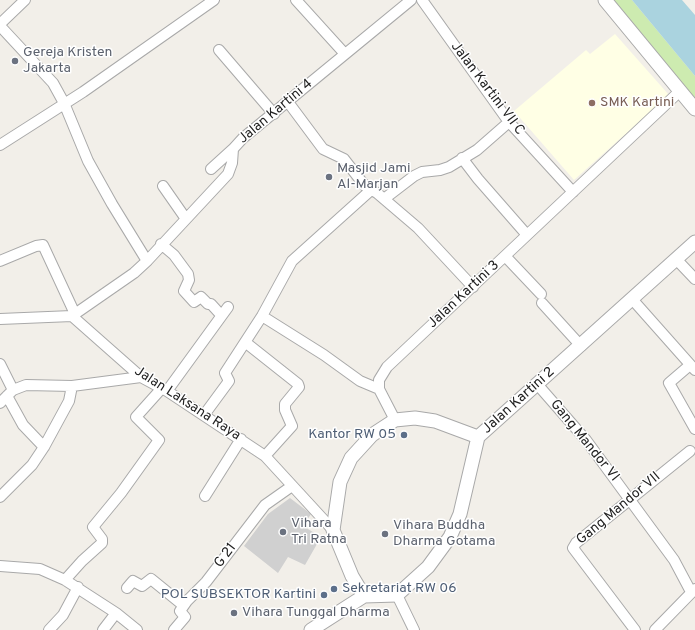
<!DOCTYPE html>
<style>
body{margin:0}
canvas{display:block;background:#f2efe9}
</style>
<canvas width="695" height="630"></canvas>
<script>
const context = document.querySelector('canvas').getContext('2d');
context.lineJoin = 'round';
function fillPath(path, color) { context.fillStyle = color; context.fill(path, 'evenodd'); }
const poly = rows => new Path2D(rows.map(r => 'M' + r).join(''));
function trace(path, color, width, dash) { context.strokeStyle = color; context.lineWidth = width; context.lineCap = dash ? 'butt' : 'round'; context.setLineDash(dash || []); context.stroke(path); }
function label(font, color, halo, rows, align = 'center') {
  context.font = font + ' Overpass,sans-serif'; context.lineWidth = 3; context.setLineDash([]); context.textBaseline = 'middle'; context.strokeStyle = halo; context.fillStyle = color; for (const [text, x, y, turn = 0] of rows) {
    context.save(); context.translate(x, y); context.rotate((+turn || 0) * Math.PI / 180); context.textAlign = isNaN(turn) ? turn : align; if (halo) context.strokeText(text, 0, 0); context.fillText(text, 0, 0); context.restore();
  }
}
fillPath(poly([
 [615,34,669,95,574,180,514,111,586,50,590,54]
]), '#ffffe5');
fillPath(poly([
 [290,498,311,514,303,526,321,537,305,565,288,557,278,573,244,546,268,514]
]), '#d0d0d0');
fillPath(poly([
 [605,0,632,0,695,76,695,108]
]), '#cdebb0');
fillPath(poly([
 [632,0,682,0,695,15,695,76]
]), '#aad3df');
const minor = poly([
 [296,0,345,54],
 [422,0,509,122,573,192],
 [0,24,25,0],
 [0,26,53,83,64,103,88,161,112,204,147,261],
 [219,50,274,114],
 [288,102,323,149,344,159,365,186,377,193,418,228,473,287],
 [0,145,83,92,214,0],
 [462,158,478,179,527,235],
 [211,169,233,149],
 [163,186,186,219],
 [384,199,414,176,422,172,440,170,449,167,477,150,509,122],
 [161,244,174,255,188,274,189,280,184,291,194,302,201,297,208,304,211,304,221,315],
 [505,256,541,294],
 [676,259,695,279],
 [0,261,36,246,43,245,75,314],
 [632,299,695,370],
 [542,303,581,346],
 [72,316,134,273,147,261,228,174,232,163,233,149,243,138,411,0],
 [262,316,324,355,360,381,379,389],
 [0,319,72,316,141,377,167,391,265,456,333,530],
 [245,342,298,384,299,387,285,404,285,410,292,426,265,456],
 [0,364,13,390],
 [690,365,669,383,695,429],
 [537,384,586,440,674,560,691,592],
 [167,391,228,307],
 [7,396,23,425,44,447],
 [0,403,13,390,26,385,72,386,141,377],
 [204,415,229,381,225,373,262,316,292,261,371,190],
 [395,420,379,389,379,380,387,367,680,91],
 [205,496,241,439],
 [0,497,32,465,44,447,69,401,72,386],
 [0,566,40,569,65,580,116,613,137,630],
 [65,580,82,561,102,543,102,539,93,527,121,493,159,440,136,417,162,388],
 [127,588,133,581,142,586,151,579,183,605],
 [397,595,414,630],
 [49,630,63,615,78,587],
 [103,630,116,613],
 [174,630,185,617,180,611,187,601,206,582,265,505,292,486],
 [635,630,573,548,576,543,690,451],
 [655,630,695,589]
]);
const tertiary = poly([
 [605,0,695,109],
 [364,596,352,576,333,530,340,482,351,458,372,435,395,420,415,418,435,421,478,437],
 [311,630,364,596,397,595,428,567,450,537,460,514,478,437,695,242]
]);
trace(minor, '#a9a9a9', 12);
trace(tertiary, '#a9a9a9', 15);
trace(minor, '#fff', 10);
trace(tertiary, '#fff', 13);
for (const [x, y, r, color] of [
 [15,61,4,"#6b7280"],
 [592,103,4,"#8d6e63"],
 [329,177,4,"#6b7280"],
 [404,435,4,"#5c6f8a"],
 [283,532,4,"#6b7280"],
 [385,534,4,"#6b7280"],
 [334,589,4,"#5c6f8a"],
 [324,595,4,"#5c6f8a"],
 [234,613,4,"#6b7280"]
]) { const dot = new Path2D(); dot.arc(x, y, r, 0, 2 * Math.PI); context.fillStyle = color; context.fill(dot); trace(dot, '#fff', 1.5); }
label('14px', '#5b616d', '#fff', [
 ["Gereja Kristen",23,53],
 ["Jakarta",23,69],
 ["Masjid Jami",337,169],
 ["Al-Marjan",337,185],
 ["Vihara",291,524],
 ["Tri Ratna",291,540],
 ["Vihara Buddha",393,526],
 ["Dharma Gotama",393,542],
 ["Vihara Tunggal Dharma",242,613]
], 'left');
label('14px', '#222', '#fff', [
 ["Jalan Kartini VII C",487,89,53],
 ["Jalan Kartini 4",276,112,-40],
 ["Jalan Kartini 3",464,295,-43],
 ["Jalan Kartini 2",519,401,-42],
 ["Jalan Laksana Raya",187,404,33],
 ["Gang Mandor VI",584,441,51],
 ["Gang Mandor VII",619,509,-40],
 ["G 21",226,556,-53]
]);
label('14px', '#785e54', '#fff', [
 ["SMK Kartini",600,103]
], 'left');
label('14px', '#4e5e75', '#fff', [
 ["Kantor RW 05",396,435],
 ["Sekretariat RW 06",342,589,"left"],
 ["POL SUBSEKTOR Kartini",316,595]
], 'right');
</script>
